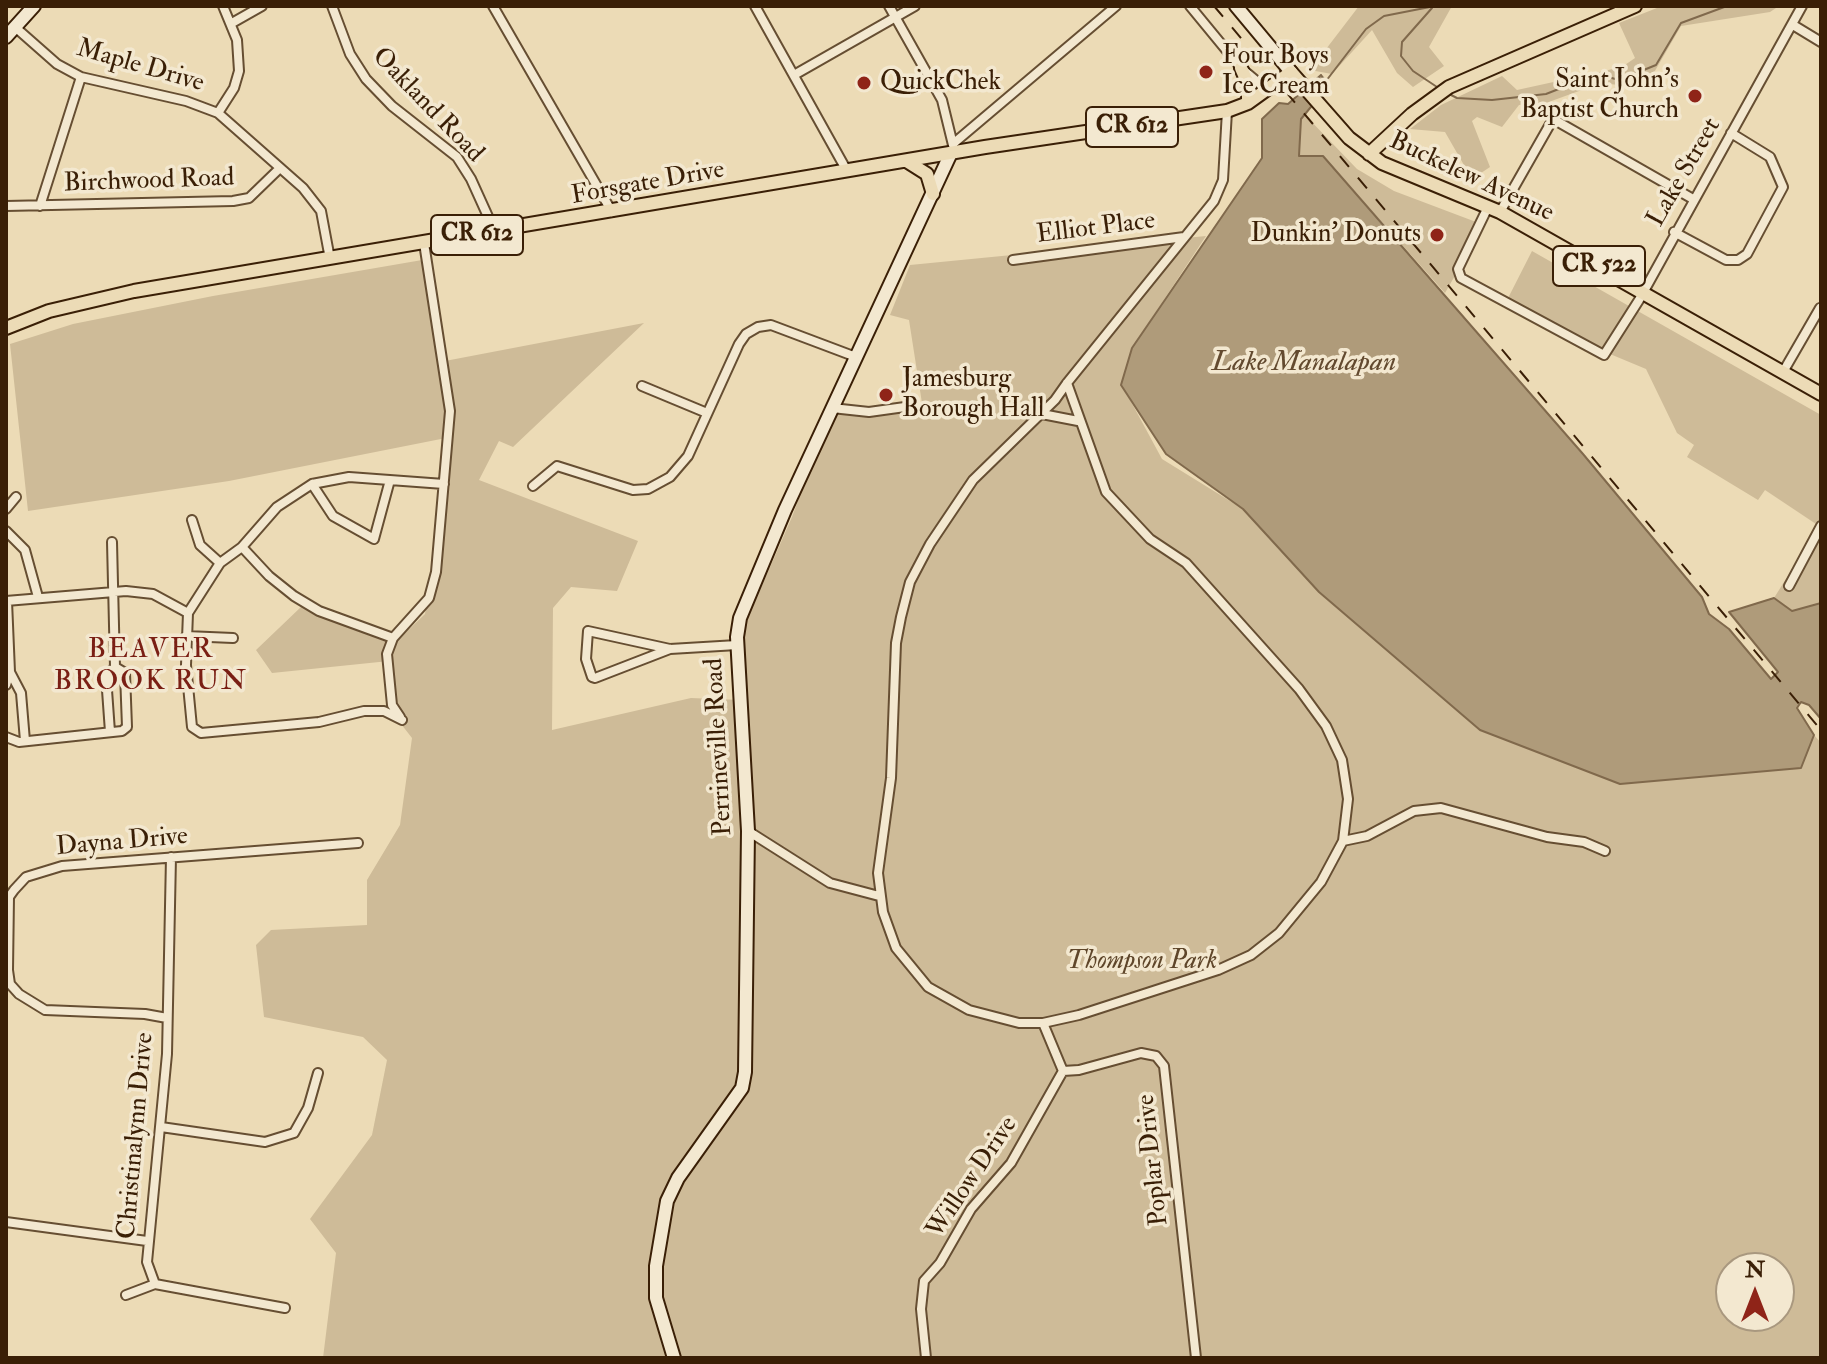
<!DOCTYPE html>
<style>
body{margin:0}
#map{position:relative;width:1827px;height:1364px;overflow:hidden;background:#ecdbb6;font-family:"IM FELL Double Pica",serif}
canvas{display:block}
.frame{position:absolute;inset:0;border:8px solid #3a1f06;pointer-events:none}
.north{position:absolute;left:1715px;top:1252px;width:80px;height:80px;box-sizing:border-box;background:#f3e8d0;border:2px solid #a9987f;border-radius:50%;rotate:0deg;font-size:22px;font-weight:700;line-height:32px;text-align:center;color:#3a1f06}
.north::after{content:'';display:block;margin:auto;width:28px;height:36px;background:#8f2418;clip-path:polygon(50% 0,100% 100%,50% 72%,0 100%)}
</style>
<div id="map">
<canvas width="1827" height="1364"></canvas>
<div class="frame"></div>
<div class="north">N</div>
</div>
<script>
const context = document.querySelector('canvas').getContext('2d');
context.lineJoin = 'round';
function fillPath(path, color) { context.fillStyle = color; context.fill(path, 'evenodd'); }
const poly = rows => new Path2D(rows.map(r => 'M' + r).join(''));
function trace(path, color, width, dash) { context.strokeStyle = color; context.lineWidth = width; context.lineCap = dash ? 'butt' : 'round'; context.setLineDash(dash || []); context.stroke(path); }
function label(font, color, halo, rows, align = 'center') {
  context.font = font + ' "IM FELL Double Pica",serif'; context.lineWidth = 7; context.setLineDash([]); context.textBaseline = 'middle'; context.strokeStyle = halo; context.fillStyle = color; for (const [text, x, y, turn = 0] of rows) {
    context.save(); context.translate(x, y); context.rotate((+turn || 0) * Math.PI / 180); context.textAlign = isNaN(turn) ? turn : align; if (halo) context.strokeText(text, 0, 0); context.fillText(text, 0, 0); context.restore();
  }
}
fillPath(poly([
 [1359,6,1452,6,1429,47,1444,66,1413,87,1397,73,1372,30,1332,74,1310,70],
 [1662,6,1779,6,1770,12,1681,26,1645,88,1601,83,1546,103,1519,105,1502,127,1477,117,1472,121,1490,167,1472,179,1445,132,1410,129,1441,105,1502,76,1517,90,1622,67,1635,58,1619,23],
 [1305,115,1357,169,1394,191,1484,225,1445,293,1323,156,1298,156,1301,119],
 [1206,236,1132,348,1122,385,1162,459,1243,509,1319,592,1480,730,1800,768,1814,735,1821,743,1821,1358,323,1358,336,1253,310,1219,372,1135,387,1060,363,1037,264,1017,256,945,271,930,367,925,367,880,400,825,412,738,394,715,389,661,272,673,256,650,302,606,395,643,425,614,451,437,229,481,28,511,10,344,73,324,213,296,428,259,445,361,644,323,513,447,499,441,479,480,638,541,617,591,571,587,553,608,552,730,691,698,740,700,737,645,750,606,753,606,792,517,832,408,924,416,909,320,890,315,910,265],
 [1731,1268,1779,1268,1779,1316,1731,1316],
 [1532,251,1821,415,1821,603,1792,611,1774,598,1819,526,1765,490,1758,500,1687,457,1694,445,1677,433,1646,369,1562,334,1505,304]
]), '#cebb98');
const water = poly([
 [1321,75,1329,85,1301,119,1299,156,1323,156,1583,454,1702,597,1709,614,1729,629,1771,679,1778,672,1729,612,1774,598,1792,611,1821,603,1821,719,1809,705,1801,702,1797,708,1814,735,1801,768,1620,784,1480,730,1319,592,1243,509,1166,454,1121,385,1132,348,1262,158,1262,119,1279,103,1288,104,1321,75]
]);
fillPath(water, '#af9b7a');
trace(water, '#80694c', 2);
trace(poly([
 [1432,8,1402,42,1401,56,1413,71,1440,89],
 [1326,81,1366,29,1384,16,1435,6],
 [1449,94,1457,98,1492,100,1546,94,1597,74,1619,80,1656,65,1681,23,1727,6]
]), '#80694c', 2);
const street = poly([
 [332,6,350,54,366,79,392,106,457,157,471,179,495,232],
 [493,6,612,212],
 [755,6,847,171],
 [889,6,942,100,953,145],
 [1190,6,1241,68,1266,89],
 [232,23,262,6],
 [1793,25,1821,42],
 [15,27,57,64,81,77,186,101,218,113,303,188,321,211,330,259],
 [794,75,915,6],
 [218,113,234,88,239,71,237,40,223,6],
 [954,143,1116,6],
 [6,206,233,201,249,198,280,168],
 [40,206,81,77],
 [1488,207,1458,269,1461,278,1604,355,1639,300,1802,6],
 [1500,212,1553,119,1693,199],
 [1674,232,1726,260,1738,260,1747,254,1783,187,1770,157,1731,133],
 [1013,260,1184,237],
 [1783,372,1820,308],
 [1067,383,1106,492,1150,539,1186,563,1299,689,1326,726,1342,760,1348,799,1343,841,1321,882,1279,933,1251,955,1218,970,1079,1015,1043,1023,1019,1023,969,1010,928,987,896,948,883,912,878,873,891,778,896,643,901,617,910,582,930,544,973,480,1055,400,1067,383,1214,201,1223,180,1227,111],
 [642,386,707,413],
 [832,408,869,412,912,406],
 [1042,414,1078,421],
 [312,484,333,516,374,539,390,480],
 [533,486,557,466,633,490,648,489,670,477,688,456,739,344,746,334,758,327,771,325,856,357],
 [6,509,16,497],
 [192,520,200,545,220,563],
 [6,531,25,550,38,597],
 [242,547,269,576,294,596,319,611,393,638],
 [1789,586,1821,526],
 [6,601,126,591,153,594,188,613],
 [186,636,233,638],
 [670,649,595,678,592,677,586,659,588,631,670,649,737,645],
 [10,672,21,693,25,741],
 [6,685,10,672,7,601],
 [400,717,392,705,387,654,393,638,429,598,436,572,450,411,424,243],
 [402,720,384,711,364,711,319,722,201,733,192,727,186,665,188,613,220,563,242,547,277,507,312,484,349,477,444,484],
 [110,732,106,676,115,667],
 [6,737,19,742,122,731,127,727,125,673,115,667,112,542],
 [748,831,830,883,879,896],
 [1343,841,1367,836,1414,811,1441,808,1547,837,1584,842,1605,851],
 [171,857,167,1054,147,1262,155,1284,285,1308],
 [167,1018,145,1014,45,1010,19,994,10,984,8,970,9,897,14,890,26,877,62,866,358,843],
 [1063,1071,1079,1070,1141,1053,1156,1056,1164,1066,1196,1358],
 [161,1127,265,1142,294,1133,308,1108,318,1073],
 [6,1222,147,1241],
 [126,1295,155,1284],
 [926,1358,921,1309,924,1281,940,1263,971,1209,1011,1163,1063,1071,1043,1023]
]);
const secondary = poly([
 [1236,6,1291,72],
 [6,37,34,6],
 [674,1358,656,1298,656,1266,667,1201,678,1178,742,1088,745,1072,748,831,737,637,740,618,785,510,951,153]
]);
const primary = poly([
 [1241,68,1248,84,1248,103],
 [1369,154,1412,114,1449,87,1635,6],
 [908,162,927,174,933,194],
 [6,328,49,311,134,291,985,147,1227,111,1248,103,1291,72,1349,138,1382,163,1500,212,1821,394]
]);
trace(street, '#664e32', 12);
trace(secondary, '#3a1f06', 16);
trace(primary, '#3a1f06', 16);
trace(street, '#f3e8d0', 8);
trace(secondary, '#f3e8d0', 12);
trace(primary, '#ecdbb6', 12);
trace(poly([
 [1214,6,1821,730]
]), '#3a1f06', 2, [14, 14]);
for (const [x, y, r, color] of [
 [1206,72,8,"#8f2418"],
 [864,83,8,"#8f2418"],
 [1695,96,8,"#8f2418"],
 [1437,235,8,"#8f2418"],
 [886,395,8,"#8f2418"]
]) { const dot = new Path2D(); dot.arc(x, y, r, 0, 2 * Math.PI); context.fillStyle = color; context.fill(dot); trace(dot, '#f3e8d0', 3); }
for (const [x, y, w] of [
 [1132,127,92],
 [477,235,92],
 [1599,266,92]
]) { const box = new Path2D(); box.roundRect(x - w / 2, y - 20, w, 40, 6); context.fillStyle = '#f3e8d0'; context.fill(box); trace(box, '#3a1f06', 2); }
label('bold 24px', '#3a1f06', null, [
 ["CR 612",1132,127],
 ["CR 612",477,235],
 ["CR 522",1599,266]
]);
label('26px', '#3a1f06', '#f3e8d0', [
 ["Four Boys",1222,57],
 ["Ice Cream",1222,87],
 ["Saint John's",1679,81,"right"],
 ["Baptist Church",1679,111,"right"],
 ["QuickChek",880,83],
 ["Dunkin' Donuts",1421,235,"right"],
 ["Jamesburg",902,380],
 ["Borough Hall",902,410]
], 'left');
label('26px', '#3a1f06', '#f3e8d0', [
 ["Maple Drive",140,67,16],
 ["Oakland Road",427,106,46],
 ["Lake Street",1685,173,-60],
 ["Buckelew Avenue",1471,178,25],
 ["Birchwood Road",149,182,-2],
 ["Forsgate Drive",648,184,-10],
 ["Elliot Place",1096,229,-7],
 ["Perrineville Road",720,747,-93],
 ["Dayna Drive",122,843,-5],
 ["Christinalynn Drive",137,1136,-85],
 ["Poplar Drive",1154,1160,-96],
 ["Willow Drive",973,1178,-56]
]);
label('italic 26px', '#5f462a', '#f3e8d0', [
 ["Thompson Park",1142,962]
]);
label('italic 28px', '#634a2f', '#f3e8d0', [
 ["Lake Manalapan",1304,364]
]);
context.letterSpacing = '2px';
label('28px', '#7a1f14', '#f3e8d0', [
 ["BEAVER",151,651],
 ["BROOK RUN",151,683]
]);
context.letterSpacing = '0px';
</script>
